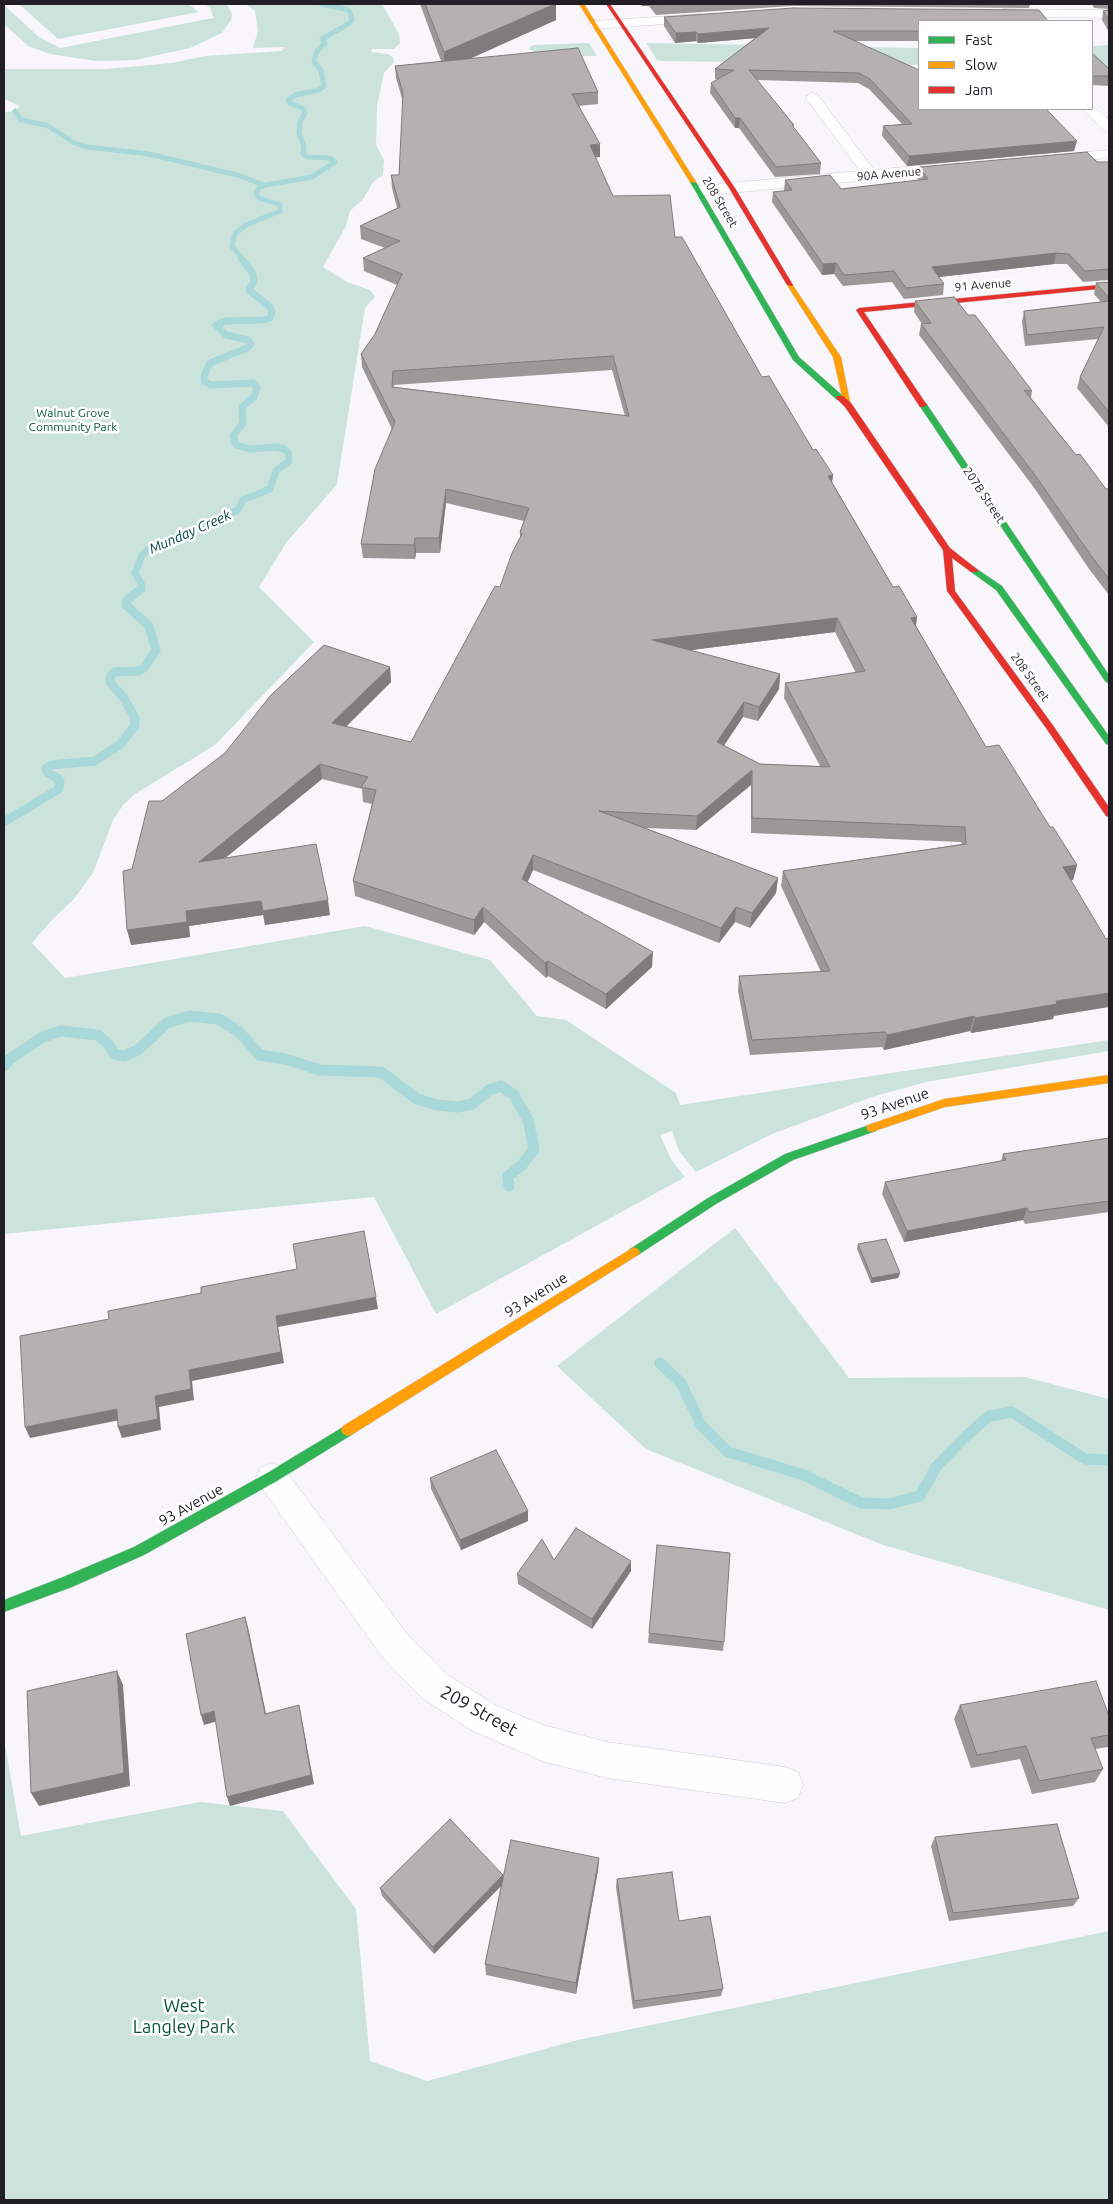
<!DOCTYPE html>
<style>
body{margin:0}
#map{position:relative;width:1113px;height:2204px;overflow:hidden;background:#f8f6fa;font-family:Ubuntu,sans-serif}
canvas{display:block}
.frame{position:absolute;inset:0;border:5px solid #221e25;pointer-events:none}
.legend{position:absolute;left:918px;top:20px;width:175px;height:90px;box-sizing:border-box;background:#fff;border:1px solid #a7a5a8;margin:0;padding:6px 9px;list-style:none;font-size:15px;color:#221e25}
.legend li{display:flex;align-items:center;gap:10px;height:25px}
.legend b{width:25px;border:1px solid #a7a5a8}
</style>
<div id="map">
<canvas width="1113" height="2204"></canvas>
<div class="frame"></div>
<ul class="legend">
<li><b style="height:6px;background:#30b455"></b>Fast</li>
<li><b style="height:6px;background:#ff9f0a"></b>Slow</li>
<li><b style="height:6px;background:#e5322d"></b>Jam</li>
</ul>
</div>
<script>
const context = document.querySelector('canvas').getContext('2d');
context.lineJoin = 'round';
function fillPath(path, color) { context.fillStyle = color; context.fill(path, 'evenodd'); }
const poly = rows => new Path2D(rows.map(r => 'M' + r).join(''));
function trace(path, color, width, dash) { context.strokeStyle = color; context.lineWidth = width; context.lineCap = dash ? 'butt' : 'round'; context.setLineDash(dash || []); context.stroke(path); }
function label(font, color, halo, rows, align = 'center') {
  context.font = font + ' Ubuntu,sans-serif'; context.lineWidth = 5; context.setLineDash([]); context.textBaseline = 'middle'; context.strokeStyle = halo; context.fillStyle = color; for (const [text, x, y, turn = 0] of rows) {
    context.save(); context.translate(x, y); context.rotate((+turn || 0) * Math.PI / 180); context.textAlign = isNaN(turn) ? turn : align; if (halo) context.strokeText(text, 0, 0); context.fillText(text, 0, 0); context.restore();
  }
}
fillPath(poly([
 [19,4,188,4,199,12,58,39],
 [205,4,225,4,228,6,232,14,231,20,222,33,190,48,135,60,96,61,50,54,28,46,4,24,4,5,39,37,60,48,213,18,211,9],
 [246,4,382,4,399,34,400,43,394,49,372,49,371,52,387,54,393,57,394,62,384,73,377,106,376,145,384,160,383,175,373,182,364,198,350,211,346,226,323,267,347,282,370,290,375,297,365,308,337,484,286,543,259,587,314,642,215,745,135,794,123,805,113,820,93,873,74,899,52,920,32,943,65,978,365,926,490,960,537,1016,566,1020,676,1093,680,1105,1109,1040,1109,1051,926,1082,872,1097,772,1134,696,1172,679,1151,672,1131,660,1135,671,1159,685,1177,436,1314,374,1197,4,1234,4,112,15,111,20,106,4,99,4,69,106,69,172,63,205,56,282,51,285,47,253,48,258,31,255,11],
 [589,43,597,56,533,56,533,51,529,49,533,45],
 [646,43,919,48,919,65,664,61,657,60],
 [1109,45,1109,68,1092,68,1092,46],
 [735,1228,849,1378,1025,1377,1109,1399,1109,1610,883,1545,646,1449,557,1366],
 [4,1740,21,1836,200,1802,283,1811,356,1909,370,2061,427,2081,578,2040,1109,1931,1109,2200,4,2200]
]), '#cbe3da');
trace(poly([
 [15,111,21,120,46,125,75,143,87,147,149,154,237,175,265,185],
 [242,259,232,246,235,234,246,225,280,211,280,205,259,198,256,193,259,188,265,185,312,177,335,162,330,158,308,157,303,154,304,146,299,134,300,122,305,113,302,108,290,103,288,100,295,95,319,90,324,86,321,71,314,61,317,51,325,44,322,39,350,23,352,19,349,11,346,9,321,4]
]), '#a8d8da', 5);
trace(poly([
 [141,587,141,583,135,573,142,555,152,547,238,510,243,500,270,489,276,471,289,461,288,452,284,449,276,447,250,449,236,445,233,436,243,423,242,407,254,397,257,388,253,383,211,385,204,381,204,376,210,363,247,348,251,344,248,340,226,335,216,325,225,321,264,320,270,318,272,312,270,307,249,290,254,281,253,274,241,258]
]), '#a8d8da', 7);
trace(poly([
 [4,822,59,789,60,780,47,772,46,768,51,765,95,761,121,744,135,725,135,718,123,697,110,682,111,675,115,672,138,671,144,668,156,650,149,626,126,605,127,600,141,589,141,586]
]), '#a8d8da', 9);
trace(poly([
 [4,1066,10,1059,43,1037,61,1031,98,1035,109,1045,114,1054,124,1056,138,1050,167,1023,189,1016,219,1019,238,1031,260,1055,285,1059,320,1070,381,1072,417,1099,437,1105,457,1107,472,1104,489,1090,501,1086,514,1095,528,1120,534,1149,522,1165,508,1176,509,1186],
 [660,1363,681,1383,701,1425,728,1452,804,1475,861,1503,889,1504,920,1496,936,1467,965,1437,989,1416,1012,1412,1085,1459,1109,1460]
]), '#a8d8da', 11);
const street = poly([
 [1004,9,1109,10,1109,18,999,16,998,13,999,10,1004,9],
 [701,14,708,18,706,21,595,29,588,25,595,21,701,14],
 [812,93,817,94,874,170,956,162,961,164,964,167,961,170,956,172,698,196,693,194,690,191,693,188,698,186,860,171,805,97,812,93],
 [1092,105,1109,120,1109,132,1104,131,1083,109,1092,109,1092,105],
 [1109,150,1109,158,1053,163,1048,162,1046,159,1048,156,1053,155,1109,150],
 [272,1463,283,1467,407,1634,446,1674,497,1706,543,1725,607,1742,785,1767,798,1772,803,1785,798,1798,785,1803,607,1778,542,1761,471,1730,422,1698,383,1658,261,1487,256,1477,261,1467,272,1463]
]);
const fast = poly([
 [691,181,696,182,799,357,843,396,843,400,837,400,793,360,690,182,691,181],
 [920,403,926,403,1109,675,1109,684,1105,681,919,405,920,403],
 [974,567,1002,586,1109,736,1109,745,1106,744,996,590,971,572,971,568,974,567],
 [872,1124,876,1125,878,1128,876,1131,793,1160,716,1204,638,1255,634,1257,630,1255,628,1252,630,1249,708,1198,785,1154,872,1124],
 [348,1424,353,1426,355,1430,353,1434,277,1481,144,1555,72,1587,4,1612,4,1600,63,1577,134,1547,267,1473,348,1424]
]);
const slow = poly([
 [579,4,584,4,696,182,695,183,690,182,579,4],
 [788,284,792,284,841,357,851,407,844,405,833,357,787,285,788,284],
 [1109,1075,1109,1083,945,1107,872,1132,868,1131,866,1128,868,1125,944,1099,1109,1075],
 [634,1247,638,1249,640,1252,638,1255,353,1434,348,1436,343,1434,341,1430,343,1426,634,1247]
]);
const jam = poly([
 [606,4,610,4,735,188,793,285,792,286,787,285,729,188,606,4],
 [1109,284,1109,288,864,312,927,405,923,407,920,407,856,310,859,308,1109,284],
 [837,396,843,396,851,403,950,548,978,570,977,572,971,572,952,558,955,591,1052,724,1109,807,1109,817,1106,816,1046,728,947,591,943,550,845,407,836,398,837,396]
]);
trace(street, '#cecbd0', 1);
trace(fast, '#cecbd0', 1);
trace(slow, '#cecbd0', 1);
trace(jam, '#cecbd0', 1);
fillPath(street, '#fefefe');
fillPath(fast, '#30b455');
fillPath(slow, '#ff9f0a');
fillPath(jam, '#e5322d');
fillPath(poly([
 [420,4,556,4,556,20,470,59,598,92,598,104,578,106,600,157,595,157,613,196,675,237,762,377,813,450,833,475,832,482,893,587,917,617,916,626,986,747,1050,827,1077,865,1073,880,1071,880,1053,1019,971,1033,970,1031,884,1050,882,1047,750,1055,738,991,739,976,821,972,781,886,783,871,962,844,961,842,751,833,751,785,696,830,645,828,778,878,776,893,750,928,735,922,719,943,533,870,527,883,652,967,606,1009,548,976,546,978,484,922,474,935,355,896,353,881,372,804,363,802,362,789,322,779,225,858,330,915,265,925,263,915,189,926,190,937,131,945,132,869,162,801,390,667,391,682,346,727,411,742,500,587,520,538,520,532,524,521,446,503,440,553,416,553,415,559,363,558,361,544,392,429,362,367,361,354,375,334,397,285,364,271,363,258,385,248,361,239,360,226,397,208,392,188,391,175,399,175,403,102,396,78,395,66,441,61],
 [612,370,625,416,394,387,394,385],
 [835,632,856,673,785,683,784,698,820,766,760,764,724,746,743,717,758,721,779,689,780,674,690,650],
 [640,4,1030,4,1029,8,792,6,656,15,649,6,642,6],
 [1092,4,1109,4,1109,9,1094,8],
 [1109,10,1109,32,1102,20,1103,11],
 [664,17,919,21,919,41,854,41,1074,151,907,166,882,136,883,126,902,124,869,89,858,83,757,80,821,163,820,174,775,177,739,128,735,128,710,93,711,83,717,79,715,79,715,69,755,38,698,43,696,41,675,43,664,26],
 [1092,53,1109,69,1109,86,1092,85],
 [1109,162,1109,280,1083,282,1067,264,1054,264,939,277,944,284,943,295,904,299,892,282,843,286,834,274,822,275,772,202,773,192,784,191,784,190,785,180,841,189,919,180,917,178,919,167],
 [1109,282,1109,427,1077,388,1080,377,1098,339,1025,346,1022,322,1024,311,1101,302,1094,294,1096,283],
 [915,301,968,315,1032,391,1031,398,1076,455,1106,489,1109,489,1109,595,1089,569,1035,489,919,335,921,324,922,324,914,312],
 [1109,1138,1109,1212,1025,1224,1023,1220,904,1242,882,1194,885,1182,1001,1161,1003,1154],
 [858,1244,900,1273,898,1278,871,1283,857,1249],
 [430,1478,528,1511,528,1521,461,1550,431,1489],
 [657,1545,724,1642,723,1651,648,1643],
 [631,1571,592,1629,518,1584,517,1574],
 [960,1705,1109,1716,1109,1745,1108,1747,1095,1749,1103,1769,1095,1782,1032,1794,1020,1759,971,1768,954,1719],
 [935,1837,1079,1898,1073,1906,949,1921,931,1846],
 [599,1858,598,1870,576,1994,486,1975,485,1964,501,1886,434,1954,382,1896,380,1888,503,1875],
 [617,1879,679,1921,723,1989,721,1996,633,2009,616,1887]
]), '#9d9898');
fillPath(poly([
 [556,4,556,20,444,70,444,52],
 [642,4,649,4,649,6,642,6],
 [769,28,768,37,698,43,698,34],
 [696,32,696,41,675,43,676,33],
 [735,118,740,118,739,128,735,128],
 [1077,141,1074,151,907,166,909,156],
 [600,144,600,157,590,158,590,145],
 [1056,253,1054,264,930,278,932,267],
 [836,263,834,274,822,275,823,264],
 [833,475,831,489,828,476],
 [446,489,446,503,440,553,439,538],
 [415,538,416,553,415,559,414,545],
 [917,617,915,632,911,618],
 [837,618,835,632,652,655,652,640],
 [390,667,391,682,334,738,332,723],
 [780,674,779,689,758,721,759,707],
 [744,702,743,717,716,757,717,742],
 [320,764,322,779,202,877,199,862],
 [752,770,751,785,696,830,697,816],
 [533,855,533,870,522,894,522,879],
 [1077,865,1073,880,1059,882,1063,867],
 [778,878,776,893,750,928,752,913],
 [328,900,330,915,265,925,263,911],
 [261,901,263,915,189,926,190,937,131,945,127,930,186,911],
 [483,907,484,922,474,935,474,920],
 [736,907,735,922,719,943,721,928],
 [653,952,652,967,606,1009,606,994],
 [548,961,548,976,546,978,545,963],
 [1109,993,1109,1007,1054,1016,1053,1019,971,1033,975,1018,1056,1001],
 [974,1016,970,1031,884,1050,887,1035],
 [1027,1208,1023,1220,904,1242,907,1231],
 [900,1273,898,1278,871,1283,872,1278],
 [376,1297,378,1309,278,1327,284,1363,192,1381,194,1400,159,1407,161,1430,122,1438,118,1427,155,1396,189,1370,276,1316],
 [117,1409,120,1420,30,1438,25,1427],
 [528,1511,528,1521,461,1550,460,1540],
 [631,1561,631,1571,592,1629,592,1619],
 [245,1617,248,1627,268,1723,265,1714],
 [117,1671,123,1685,130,1786,39,1806,31,1793],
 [299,1705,301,1715,314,1784,230,1806,227,1797],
 [214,1711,218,1721,204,1725,201,1715],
 [599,1858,598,1870,576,1994,576,1983],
 [503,1875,504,1883,434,1954,433,1947]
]), '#7f7c7c');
const building = poly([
 [425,4,555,4,444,52,425,4],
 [655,4,675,4,656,5,655,4],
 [793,8,1039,10,1048,21,919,21,919,31,833,31,919,70,919,109,1046,109,1077,141,909,156,883,126,912,124,870,79,859,73,749,70,794,125,792,125,821,163,776,167,740,118,735,118,711,83,734,70,715,69,769,28,698,34,696,32,676,33,664,17,793,8],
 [1109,10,1109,20,1103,11,1109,10],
 [578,48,598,92,572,94,600,144,590,145,613,196,670,195,675,237,682,237,762,377,769,376,813,450,816,449,833,475,828,476,893,587,899,586,917,617,911,618,986,747,999,745,1050,827,1053,827,1077,865,1063,867,1106,939,1109,938,1109,993,1056,1001,1057,1004,975,1018,974,1016,887,1035,885,1032,752,1040,739,976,830,971,783,871,966,844,965,827,752,818,752,770,697,816,599,811,778,878,752,913,736,907,721,928,533,855,522,879,653,952,606,994,548,961,545,963,483,907,474,920,353,881,376,790,361,787,368,777,320,764,199,862,316,844,328,900,263,911,261,901,186,911,187,922,127,930,123,871,132,869,149,801,162,801,225,753,271,695,324,645,390,667,332,723,411,742,495,586,500,587,512,553,522,534,520,532,529,508,446,489,439,538,415,538,414,545,361,544,375,469,395,422,361,354,375,334,402,274,363,258,400,241,360,226,400,207,391,175,399,175,403,93,395,66,578,48],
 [613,356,629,416,392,387,393,371,613,356],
 [837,618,865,671,785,683,830,767,760,764,717,742,744,702,759,707,780,674,652,640,837,618],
 [1092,53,1109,69,1109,76,1092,76,1092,53],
 [1087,152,1097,162,1109,162,1109,269,1085,271,1069,254,1056,253,932,267,944,284,906,288,894,271,844,275,836,263,823,264,773,192,792,190,785,180,830,175,841,189,928,179,919,167,1087,152],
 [1109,282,1109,298,1096,283,1109,282],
 [954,297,968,315,975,315,1032,391,1024,390,1076,455,1080,454,1106,489,1109,489,1109,579,1092,557,1037,478,921,324,931,323,915,301,954,297],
 [1109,301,1109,412,1080,377,1104,327,1027,335,1024,311,1109,301],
 [1109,1138,1109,1201,1029,1212,1027,1208,907,1231,885,1182,1006,1160,1003,1154,1109,1138],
 [364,1231,376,1297,276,1316,281,1352,189,1370,191,1389,155,1396,158,1419,118,1427,117,1409,25,1427,20,1336,109,1319,108,1311,201,1293,201,1287,297,1269,293,1244,364,1231],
 [886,1239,900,1273,872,1278,858,1244,886,1239],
 [496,1450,528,1511,460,1540,430,1478,496,1450],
 [576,1528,631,1561,592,1619,517,1574,542,1539,554,1560,576,1528],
 [657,1545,730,1553,724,1642,649,1633,657,1545],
 [245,1617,265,1714,299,1705,311,1775,227,1797,214,1711,201,1715,186,1634,245,1617],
 [117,1671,124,1773,31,1793,27,1691,117,1671],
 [1096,1681,1109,1716,1109,1735,1091,1738,1103,1769,1039,1781,1026,1746,977,1755,960,1705,1096,1681],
 [450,1819,503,1875,433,1947,380,1888,450,1819],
 [1057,1824,1079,1898,953,1913,935,1837,1057,1824],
 [511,1840,599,1858,576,1983,485,1964,511,1840],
 [672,1872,679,1921,710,1916,723,1989,634,2001,617,1879,672,1872]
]);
fillPath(building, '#b6b1b1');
trace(building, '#7f7c7c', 1);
label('12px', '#221e25', '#fff', [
 ["90A Avenue",889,174,-5],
 ["208 Street",720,202,59],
 ["91 Avenue",983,285,-5],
 ["207B Street",984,495,56],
 ["208 Street",1030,677,54]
]);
label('12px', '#0a543c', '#fff', [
 ["Walnut Grove",73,413],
 ["Community Park",73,427]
]);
label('italic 14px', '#004446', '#fff', [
 ["Munday Creek",190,532,-24]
]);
label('15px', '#221e25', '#fff', [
 ["93 Avenue",895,1104,-19],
 ["93 Avenue",536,1295,-32],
 ["93 Avenue",191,1505,-29]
]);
label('18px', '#221e25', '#fff', [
 ["209 Street",479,1711,29]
]);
label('18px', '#0a543c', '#fff', [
 ["West",184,2006],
 ["Langley Park",184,2027]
]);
</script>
